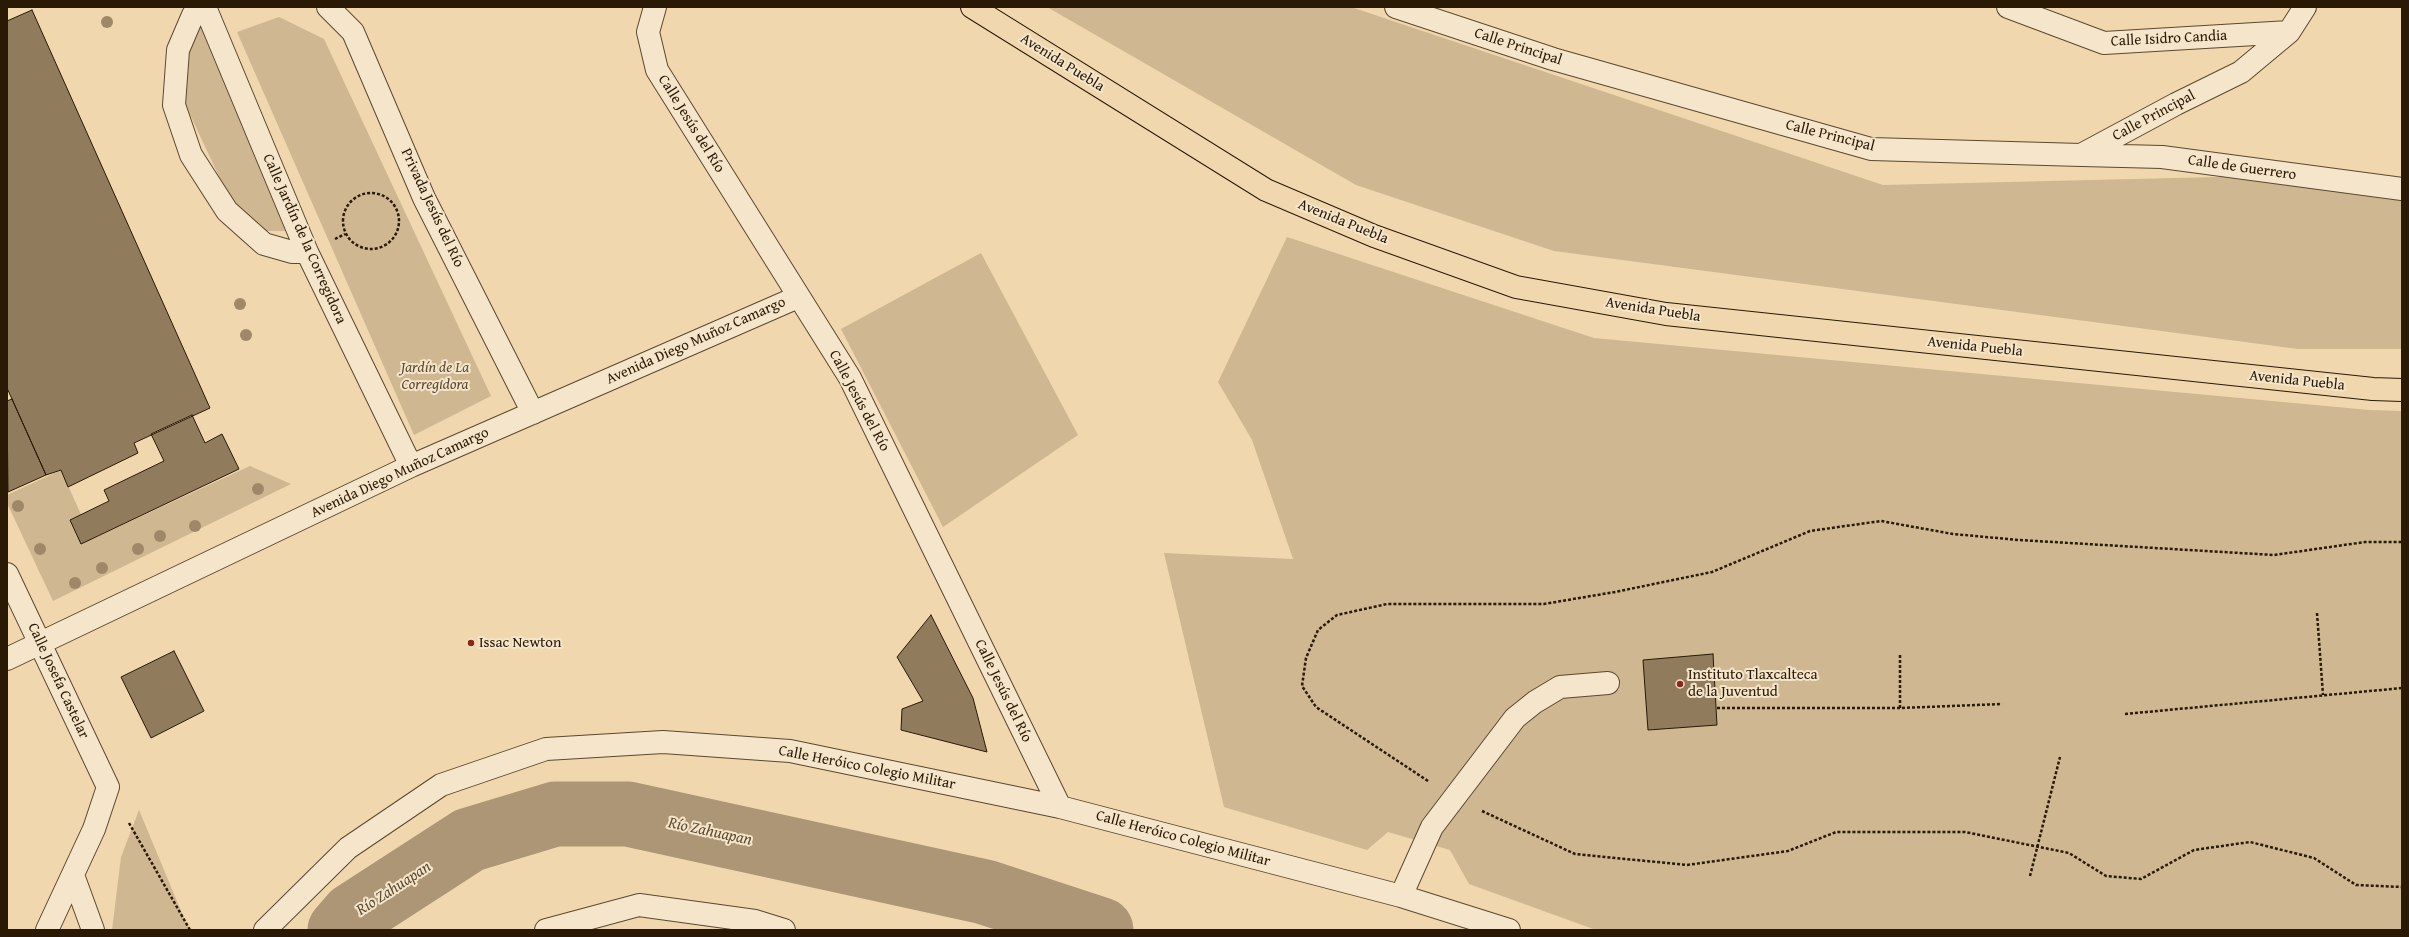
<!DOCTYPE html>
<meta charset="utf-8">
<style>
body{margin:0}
#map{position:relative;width:2409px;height:937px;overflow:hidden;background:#f0d7ae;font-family:"Gentium Book Plus",serif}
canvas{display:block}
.frame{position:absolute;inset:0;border:8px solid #291905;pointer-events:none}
</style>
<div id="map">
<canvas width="2409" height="937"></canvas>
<div class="frame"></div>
</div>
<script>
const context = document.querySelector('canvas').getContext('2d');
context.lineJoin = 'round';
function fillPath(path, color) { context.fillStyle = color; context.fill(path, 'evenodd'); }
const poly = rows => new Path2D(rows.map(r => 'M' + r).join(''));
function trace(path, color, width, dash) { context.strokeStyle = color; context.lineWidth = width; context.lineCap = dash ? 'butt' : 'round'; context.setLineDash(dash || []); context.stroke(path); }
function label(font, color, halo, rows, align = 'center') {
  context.font = font + ' "Gentium Book Plus",serif'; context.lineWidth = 4; context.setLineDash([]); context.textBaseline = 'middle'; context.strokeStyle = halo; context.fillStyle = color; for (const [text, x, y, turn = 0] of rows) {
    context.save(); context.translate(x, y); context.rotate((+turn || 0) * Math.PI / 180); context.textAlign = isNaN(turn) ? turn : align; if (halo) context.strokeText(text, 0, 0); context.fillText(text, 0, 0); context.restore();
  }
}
fillPath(poly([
 [1047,7,1351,7,1883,185,2258,176,2402,188,2402,349,2298,349,1554,251,1356,185],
 [279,17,324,39,491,396,414,435,237,32],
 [204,21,293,231,262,231,231,202,186,106,183,49],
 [1287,237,1594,338,2369,410,2402,411,2402,930,1596,930,1469,884,1450,850,1388,832,1367,850,1224,807,1164,553,1293,559,1252,440,1218,382],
 [981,253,1078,435,943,527,841,329],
 [250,466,291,484,53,601,7,503,7,495,61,470,92,539],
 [139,810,189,930,112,930,121,857]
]), '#ceb791');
trace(poly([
 [340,930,353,915,469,840,555,814,628,814,985,892,1101,930]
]), '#ac9675', 65);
const building = poly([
 [32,10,210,408,134,443,138,453,68,487,61,470,46,475,7,388,7,21,32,10],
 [12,399,46,475,8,492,7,401,12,399],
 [192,415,205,443,222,434,239,469,81,544,70,520,109,501,104,490,164,461,151,434,192,415],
 [931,615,973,698,987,752,901,730,902,709,923,701,897,657,931,615],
 [174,651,204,711,151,738,121,677,174,651],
 [1713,654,1717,725,1648,730,1643,660,1713,654]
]);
fillPath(building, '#907c5d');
trace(building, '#291905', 1);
const minor = poly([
 [204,7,193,15,178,50,174,105,191,155,227,211,264,244,292,252,307,252],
 [205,7,307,252,411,466],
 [328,7,353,32,424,198,533,413],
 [655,7,648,32,657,70,850,378,1060,807],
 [1396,7,1553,59,1871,149,2081,155,2176,104,2241,72,2289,32,2305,7],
 [2008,7,2104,43,2289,32],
 [2082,155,2162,157,2402,189],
 [7,574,108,787,94,829,47,930],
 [7,659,411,466,798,297],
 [73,875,93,930],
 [1401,896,1432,827,1515,718,1535,702,1560,687,1608,683],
 [265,930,348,848,441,785,546,749,663,742,790,751,1060,807,1401,896,1509,930],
 [546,930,639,905,755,921,784,930]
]);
const major = poly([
 [972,7,1266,190,1374,236,1516,287,1666,314,2373,389,2402,390]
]);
trace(minor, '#5b482f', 24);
trace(major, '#291905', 24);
trace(poly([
 '343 221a28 28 0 1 1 56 0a28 28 0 1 1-56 0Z',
 [335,239,345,234],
 [2317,613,2323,695],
 [1717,708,1900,708,2002,704],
 [1900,708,1900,655],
 [2125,714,2402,688],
 [1428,781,1316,707,1302,686,1306,658,1318,630,1337,615,1387,604,1544,604,1615,592,1712,572,1810,531,1881,521,1953,534,2019,540,2274,555,2365,542,2402,542],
 [1482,811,1575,854,1687,865,1788,851,1836,832,1965,832,2069,853,2106,876,2141,879,2194,850,2250,842,2314,858,2356,885,2402,887],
 [129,823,190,930],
 [2030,876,2060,757]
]), '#291905', 2.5, [3, 2]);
trace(minor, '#f5e5ca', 22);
trace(major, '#f0d7ae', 22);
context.fillStyle = '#9e8868';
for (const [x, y] of [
 [107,22],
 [240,304],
 [246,335],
 [258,489],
 [18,506],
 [195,526],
 [160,536],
 [40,549],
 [138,549],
 [102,568],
 [75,583]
]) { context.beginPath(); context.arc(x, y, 6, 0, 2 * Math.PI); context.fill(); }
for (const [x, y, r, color] of [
 [471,643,4,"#8f2418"],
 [1680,684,4,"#8f2418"]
]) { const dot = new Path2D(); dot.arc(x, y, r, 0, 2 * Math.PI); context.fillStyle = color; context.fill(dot); trace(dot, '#f5e5ca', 1.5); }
label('15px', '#291905', '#f5e5ca', [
 ["Calle Isidro Candia",2169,39,-3],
 ["Calle Principal",1518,47,18],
 ["Avenida Puebla",1062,63,32],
 ["Calle Principal",2154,116,-28],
 ["Calle Jesús del Río",691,124,58],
 ["Calle Principal",1830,136,14],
 ["Calle de Guerrero",2242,168,8],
 ["Privada Jesús del Río",432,208,65],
 ["Avenida Puebla",1343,222,22],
 ["Calle Jardín de la Corregidora",304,239,66],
 ["Avenida Puebla",1653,310,9],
 ["Avenida Diego Muñoz Camargo",696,341,-24],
 ["Avenida Puebla",1975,347,6],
 ["Avenida Puebla",2297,381,6],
 ["Calle Jesús del Río",859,401,62],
 ["Avenida Diego Muñoz Camargo",400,473,-25],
 ["Calle Josefa Castelar",58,681,65],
 ["Calle Jesús del Río",1003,691,64],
 ["Calle Heróico Colegio Militar",867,768,11],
 ["Calle Heróico Colegio Militar",1183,839,15]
]);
label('italic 15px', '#5b482f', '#f5e5ca', [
 ["Jardín de La",435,368],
 ["Corregidora",435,385]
]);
label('15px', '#291905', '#f5e5ca', [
 ["Issac Newton",479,643],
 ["Instituto Tlaxcalteca",1688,675],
 ["de la Juventud",1688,692]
], 'left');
label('italic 16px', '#5d4b32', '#f5e5ca', [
 ["Río Zahuapan",710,832,12],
 ["Río Zahuapan",394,889,-33]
]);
</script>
